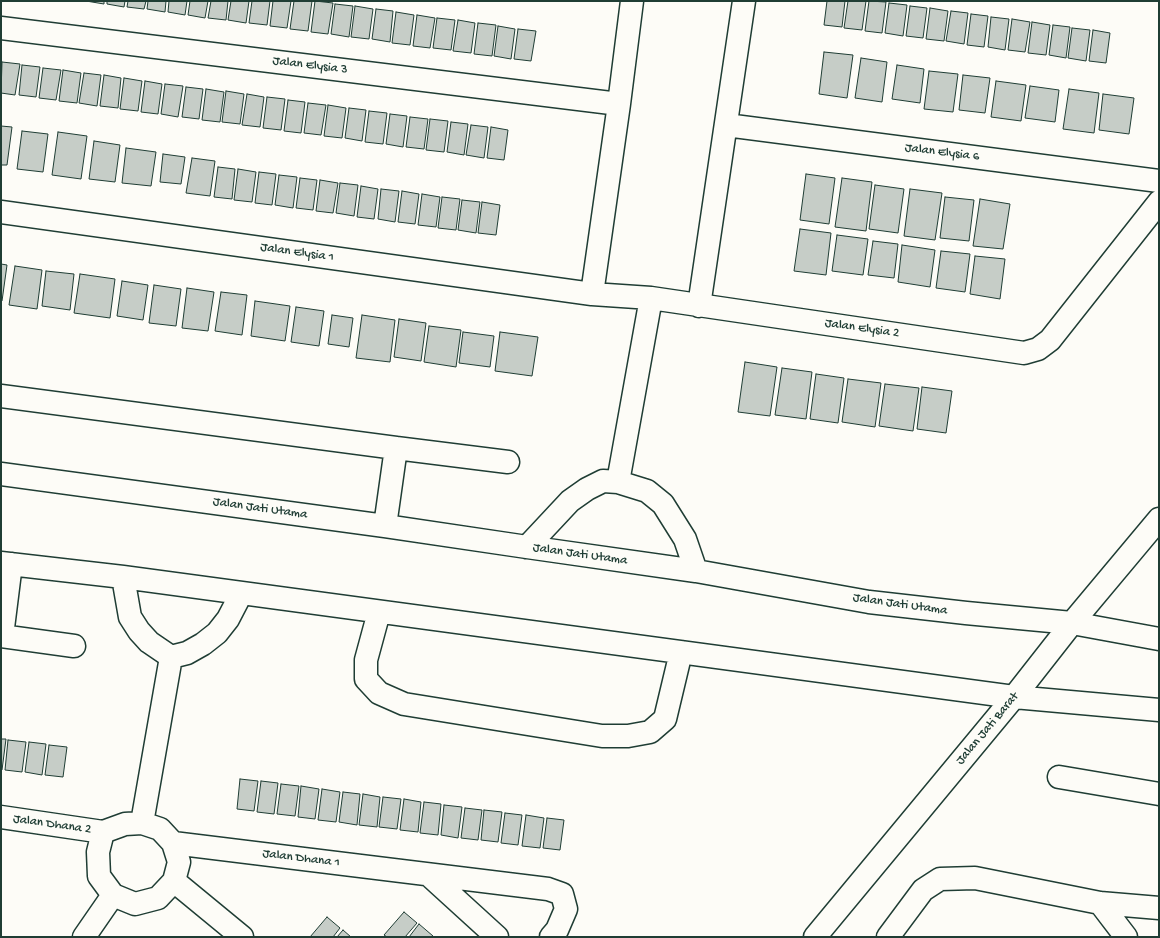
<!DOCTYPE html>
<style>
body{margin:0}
#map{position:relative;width:1160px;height:938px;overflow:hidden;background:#fdfcf7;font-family:"Gochi Hand",sans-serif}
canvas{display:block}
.frame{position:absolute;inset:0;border:2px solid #1f3d34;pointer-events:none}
</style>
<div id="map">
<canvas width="1160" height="938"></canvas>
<div class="frame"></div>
</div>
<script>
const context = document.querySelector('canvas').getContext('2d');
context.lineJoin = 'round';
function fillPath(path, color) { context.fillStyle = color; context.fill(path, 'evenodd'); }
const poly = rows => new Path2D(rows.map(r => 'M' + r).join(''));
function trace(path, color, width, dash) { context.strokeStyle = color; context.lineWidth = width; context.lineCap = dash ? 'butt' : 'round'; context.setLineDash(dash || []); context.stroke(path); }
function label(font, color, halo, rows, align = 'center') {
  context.font = font + ' "Gochi Hand",sans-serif'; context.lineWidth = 3; context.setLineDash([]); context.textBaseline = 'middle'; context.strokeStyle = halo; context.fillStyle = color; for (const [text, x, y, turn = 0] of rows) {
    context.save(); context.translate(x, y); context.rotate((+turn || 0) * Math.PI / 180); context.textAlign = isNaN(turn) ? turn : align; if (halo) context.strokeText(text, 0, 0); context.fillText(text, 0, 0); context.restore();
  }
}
const building = poly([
 [86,1,104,1,104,4,86,1],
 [107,1,125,1,124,7,107,4,107,1],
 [128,1,146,1,144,9,127,7,128,1],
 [148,1,166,1,165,12,147,9,148,1],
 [169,1,187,1,185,15,168,12,169,1],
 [190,1,208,1,205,18,188,15,190,1],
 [211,1,228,1,226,20,208,18,211,1],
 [231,1,249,1,246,23,228,20,231,1],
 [252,1,270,1,267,25,249,23,252,1],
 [273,1,291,1,287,28,270,26,273,1],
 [294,1,312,1,308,31,290,29,294,1],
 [315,1,333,3,328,34,311,32,315,1],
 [827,1,845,1,842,27,824,25,827,1],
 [848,1,866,1,862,30,844,28,848,1],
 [869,1,886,2,882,33,865,31,869,1],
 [889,3,907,5,903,36,885,33,889,3],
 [335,4,353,6,349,37,331,34,335,4],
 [355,6,373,9,369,39,351,37,355,6],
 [910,6,927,8,923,38,906,36,910,6],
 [930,8,948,11,944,41,926,39,930,8],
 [376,9,393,11,390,42,372,39,376,9],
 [951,11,968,13,964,44,946,41,951,11],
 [396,12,414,15,410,45,392,43,396,12],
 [971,14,988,16,984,47,967,45,971,14],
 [417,15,435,18,430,48,413,46,417,15],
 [991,17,1009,19,1005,50,988,47,991,17],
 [437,18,455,20,451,50,433,48,437,18],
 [1012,19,1030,22,1025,52,1008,50,1012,19],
 [458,20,475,23,471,53,453,51,458,20],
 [1032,22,1050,25,1046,55,1028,53,1032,22],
 [478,23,496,25,492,56,474,54,478,23],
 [1053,25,1070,27,1066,58,1049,55,1053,25],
 [498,26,515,29,511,59,494,56,498,26],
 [1072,28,1090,30,1086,61,1068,58,1072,28],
 [518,29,536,31,531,61,514,59,518,29],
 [1093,30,1110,33,1106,63,1089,61,1093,30],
 [824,52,853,55,847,98,819,94,824,52],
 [861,58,887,62,882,102,855,98,861,58],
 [2,62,20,64,15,95,1,93,2,62],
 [22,65,40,67,36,97,19,95,22,65],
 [897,65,924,69,920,103,892,99,897,65],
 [43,68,61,70,56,100,39,98,43,68],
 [63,70,81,73,77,103,59,101,63,70],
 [929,71,958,74,953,112,924,109,929,71],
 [84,73,101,75,97,106,79,103,84,73],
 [104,75,121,78,118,108,100,106,104,75],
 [963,75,990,78,985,113,959,110,963,75],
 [124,78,142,81,138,111,120,109,124,78],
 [145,81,162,84,158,114,141,112,145,81],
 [996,81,1026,85,1021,121,991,117,996,81],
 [165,84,183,86,178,117,161,114,165,84],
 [1030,86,1059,90,1055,122,1025,118,1030,86],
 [186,87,203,89,199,119,182,117,186,87],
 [206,89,224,92,220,122,202,120,206,89],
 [1069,89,1099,93,1094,133,1063,129,1069,89],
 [226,91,244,94,240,124,222,122,226,91],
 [247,94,264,97,260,127,242,125,247,94],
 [1103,94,1134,98,1129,134,1099,130,1103,94],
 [267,97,285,99,281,130,263,128,267,97],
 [288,100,305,102,301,133,284,131,288,100],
 [308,103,326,105,321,135,304,133,308,103],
 [328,105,346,108,342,138,324,136,328,105],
 [349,108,366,110,362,141,345,138,349,108],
 [369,111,387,113,383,144,365,142,369,111],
 [390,114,407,116,403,147,386,144,390,114],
 [410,117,428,119,424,149,406,147,410,117],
 [430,119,448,121,444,152,426,150,430,119],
 [451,122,468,124,464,155,447,152,451,122],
 [471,125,488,127,484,158,466,155,471,125],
 [1,126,12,127,7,165,1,165,1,126],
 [491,127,508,130,504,160,487,158,491,127],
 [22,131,48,134,43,172,17,169,22,131],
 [58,132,87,136,81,179,52,175,58,132],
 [94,141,120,145,115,182,89,179,94,141],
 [126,148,156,152,151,186,122,183,126,148],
 [163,154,185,157,181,184,160,182,163,154],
 [192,158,215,161,210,196,186,193,192,158],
 [218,167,235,169,232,199,214,197,218,167],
 [238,169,256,172,252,202,234,200,238,169],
 [259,172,276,174,272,205,255,203,259,172],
 [806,174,835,178,829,224,800,220,806,174],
 [279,175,297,177,293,208,275,205,279,175],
 [300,178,317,180,313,210,296,208,300,178],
 [842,178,872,182,866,231,835,227,842,178],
 [320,180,338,183,333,213,316,211,320,180],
 [340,183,358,185,354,216,336,213,340,183],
 [875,185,904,189,898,233,869,229,875,185],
 [361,186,378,189,374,219,357,217,361,186],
 [381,189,399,191,395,222,378,219,381,189],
 [910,189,942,193,935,240,904,236,910,189],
 [402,191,419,194,415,224,398,222,402,191],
 [422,194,440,197,436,227,418,225,422,194],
 [442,197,460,199,456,230,438,228,442,197],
 [945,197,974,200,969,241,940,238,945,197],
 [980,199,1010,204,1003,249,973,246,980,199],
 [462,200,480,202,476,233,458,230,462,200],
 [482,202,500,205,496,235,478,233,482,202],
 [800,229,831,233,826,275,794,271,800,229],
 [837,235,868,239,863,275,832,271,837,235],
 [873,241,898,244,894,278,868,275,873,241],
 [902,245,935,250,930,287,898,282,902,245],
 [941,251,970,254,965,292,936,288,941,251],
 [975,256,1005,259,1000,299,970,294,975,256],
 [1,264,7,265,2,301,1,301,1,264],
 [15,266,42,270,37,309,9,305,15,266],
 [46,271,74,274,70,310,42,306,46,271],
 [80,274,115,279,110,318,74,313,80,274],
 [122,281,148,285,143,320,117,316,122,281],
 [154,285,181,289,176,326,149,323,154,285],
 [187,288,214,292,208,331,182,328,187,288],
 [221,292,247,295,242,335,215,331,221,292],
 [255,301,290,306,285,341,251,336,255,301],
 [296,307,324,311,319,346,291,342,296,307],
 [332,315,353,318,349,347,328,344,332,315],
 [362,315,395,320,390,362,356,358,362,315],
 [399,319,426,323,421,361,394,357,399,319],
 [429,326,461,330,456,367,424,362,429,326],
 [463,332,494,336,490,367,459,363,463,332],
 [500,332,538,337,532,376,495,371,500,332],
 [745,362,777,367,770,416,738,412,745,362],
 [782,368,812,372,806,419,775,415,782,368],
 [816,374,844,378,838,423,810,419,816,374],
 [848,379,881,383,875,427,842,422,848,379],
 [885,384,919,388,913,431,879,426,885,384],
 [922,387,952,391,946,433,917,429,922,387],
 [1,739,6,739,2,770,1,770,1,739],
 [8,740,26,742,22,772,5,770,8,740],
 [29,742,46,744,42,775,25,772,29,742],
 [49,745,67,747,63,777,45,775,49,745],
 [240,779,258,781,254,811,237,809,240,779],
 [261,781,278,783,274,814,257,812,261,781],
 [281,784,299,786,295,816,277,814,281,784],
 [301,786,319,789,315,819,298,817,301,786],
 [322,789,340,792,336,822,318,820,322,789],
 [343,792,360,794,357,825,339,822,343,792],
 [363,794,380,797,377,827,359,825,363,794],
 [383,797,401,799,397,829,379,827,383,797],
 [404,799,421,802,418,832,400,830,404,799],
 [424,802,441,804,438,835,420,833,424,802],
 [444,805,462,807,458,838,441,835,444,805],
 [465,808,482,810,478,840,461,838,465,808],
 [484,810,502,812,498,842,481,840,484,810],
 [505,813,522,815,518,845,501,843,505,813],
 [526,815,544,818,540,848,522,846,526,815],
 [547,818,564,820,560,850,543,848,547,818],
 [404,912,417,923,405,937,387,937,384,935,404,912],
 [327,917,340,928,333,937,310,937,327,917],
 [419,924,433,936,432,937,409,937,419,924],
 [343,930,351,937,337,937,343,930]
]);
fillPath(building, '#c6cdc7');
trace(building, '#1f3d34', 1);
const minor = poly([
 [1,28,619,104],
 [726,125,1159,181],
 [1,212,592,294,651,298,1024,353,1038,349,1050,340,1159,202],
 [592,294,619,104,632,1],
 [699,306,744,1],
 [1,396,396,448,508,462],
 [1,474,385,526,527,547,696,571,869,602,966,613,1072,623,1159,639],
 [618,482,651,298],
 [385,526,396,448],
 [527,547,570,501,587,489,603,481,618,482,647,491,663,504,685,539,696,571],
 [1,563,123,577,1014,697,1159,710],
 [123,577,130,617,139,631,149,642,171,657],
 [379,612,366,660,366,679,379,693,404,704,602,736,628,736,650,732,665,719,681,652],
 [1,636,74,646],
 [2,636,11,564],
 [171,657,187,653,203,644,217,633,228,619,241,594],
 [1059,777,1159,794],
 [1,817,103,832],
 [142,823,160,829,173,843,179,862,174,881,158,898,135,904,113,895,99,876,98,852,103,832,125,824,142,823],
 [142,823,171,657],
 [173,843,548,889,562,894,566,909,557,930,551,937],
 [429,875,497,937],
 [174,881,242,937],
 [1100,903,1126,937],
 [84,937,113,895],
 [815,937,1014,697,1072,623,1159,519],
 [888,937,923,890,940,879,975,878,1100,903,1159,908]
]);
trace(minor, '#1f3d34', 25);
trace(minor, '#fdfcf7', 22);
label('13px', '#1f3d34', '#fdfcf7', [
 ["Jalan Elysia 3",310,66,7],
 ["Jalan Elysia 6",942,153,7],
 ["Jalan Elysia 1",297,253,8],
 ["Jalan Elysia 2",862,329,8],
 ["Jalan Jati Utama",260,509,8],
 ["Jalan Jati Utama",580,555,8],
 ["Jalan Jati Utama",900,605,8],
 ["Jalan Jati Barat",988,729,-50],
 ["Jalan Dhana 2",52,825,8],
 ["Jalan Dhana 1",301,859,7]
]);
</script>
